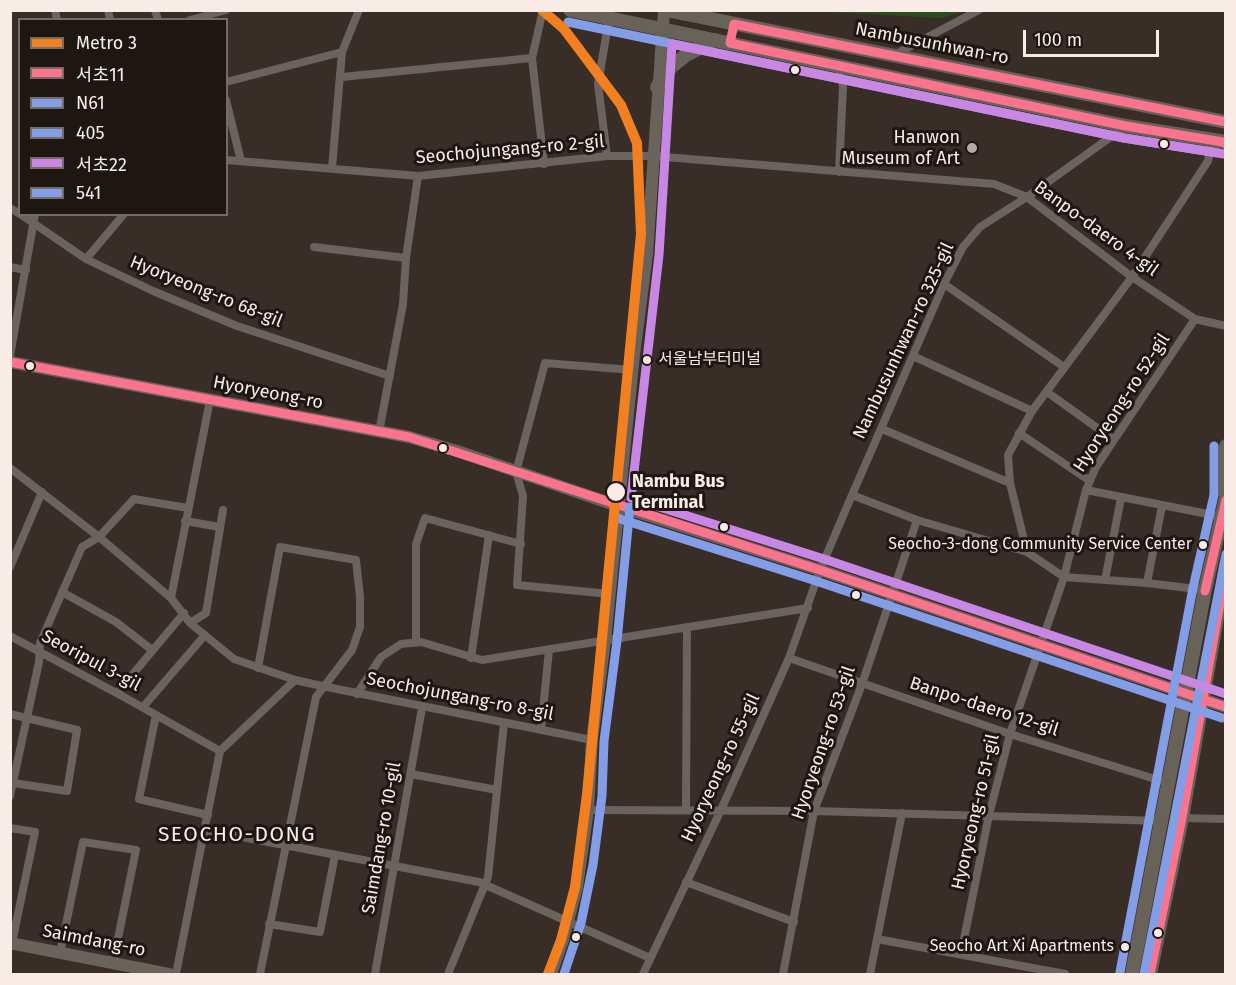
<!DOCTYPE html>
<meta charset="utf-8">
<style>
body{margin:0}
#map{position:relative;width:1236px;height:985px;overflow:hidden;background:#382d27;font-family:"Fira Sans","Noto Sans KR",sans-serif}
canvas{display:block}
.frame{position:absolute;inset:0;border:12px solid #f9ece6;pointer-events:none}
.legend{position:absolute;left:18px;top:18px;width:210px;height:198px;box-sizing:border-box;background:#1e1611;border:2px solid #766c66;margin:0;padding:8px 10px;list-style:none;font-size:18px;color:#f9ece6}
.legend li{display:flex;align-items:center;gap:12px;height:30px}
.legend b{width:30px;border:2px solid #766c66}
.scale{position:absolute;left:1023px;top:30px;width:136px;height:27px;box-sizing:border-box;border:3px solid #f9ece6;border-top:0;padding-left:8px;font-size:18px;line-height:21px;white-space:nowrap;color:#f9ece6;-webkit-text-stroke:4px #1e1611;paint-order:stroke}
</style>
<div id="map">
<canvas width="1236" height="985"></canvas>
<div class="frame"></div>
<ul class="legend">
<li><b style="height:8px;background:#f28020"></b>Metro 3</li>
<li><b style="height:8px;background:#fc738d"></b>서초11</li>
<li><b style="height:8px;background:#839de6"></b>N61</li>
<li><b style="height:8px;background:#839de6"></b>405</li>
<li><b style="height:8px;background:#c787e3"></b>서초22</li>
<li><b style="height:8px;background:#839de6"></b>541</li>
</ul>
<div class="scale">100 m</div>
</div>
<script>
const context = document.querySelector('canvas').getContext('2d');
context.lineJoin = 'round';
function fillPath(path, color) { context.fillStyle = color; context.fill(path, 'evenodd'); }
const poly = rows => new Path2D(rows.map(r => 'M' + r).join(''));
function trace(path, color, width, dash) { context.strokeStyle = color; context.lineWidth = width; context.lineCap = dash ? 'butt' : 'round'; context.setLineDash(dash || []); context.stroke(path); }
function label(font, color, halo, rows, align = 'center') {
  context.font = font + ' "Fira Sans","Noto Sans KR",sans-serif'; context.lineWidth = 6; context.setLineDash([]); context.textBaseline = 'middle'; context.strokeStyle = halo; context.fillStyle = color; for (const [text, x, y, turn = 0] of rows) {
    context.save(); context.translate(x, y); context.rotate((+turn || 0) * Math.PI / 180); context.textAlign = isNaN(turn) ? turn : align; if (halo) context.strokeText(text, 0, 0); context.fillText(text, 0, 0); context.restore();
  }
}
fillPath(poly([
 [811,11,967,11,940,18]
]), '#294e1c');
trace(poly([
 [55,10,57,20],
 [108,10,110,20],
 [155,10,158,20],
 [543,10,532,58,544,164],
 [190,20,226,10],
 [894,55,979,10],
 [838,66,843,86,839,172],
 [342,77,532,58],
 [226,82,342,52],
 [226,100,241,161],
 [607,156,598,84,609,19],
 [226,160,418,176,607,156,653,156,994,184,1027,197,1132,277,1195,319,1226,326],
 [332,168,342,52,359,10],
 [10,208,20,214],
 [20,214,86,259,153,291,237,326,390,376],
 [314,247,406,258],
 [86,259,124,214],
 [10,267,26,270],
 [944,284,1064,367],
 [10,356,35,214],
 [913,356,1032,411],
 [1047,392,1114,440],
 [882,429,1010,483],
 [379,432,403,304,406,258,418,176],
 [1019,433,1090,481],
 [10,468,99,537,171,598,190,623,234,659,295,680,322,686,592,740],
 [1086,490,1223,517],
 [852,495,917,520,1027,552,1064,577,1147,583,1205,590],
 [185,521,220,527],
 [1027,552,1010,483,1008,455,1032,411,1132,277,1208,161,1213,140],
 [10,567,42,492],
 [1105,580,1121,498],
 [1147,583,1162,506],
 [62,592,116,622,152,650],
 [610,594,517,585,523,496,516,472,545,363,632,370],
 [171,598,210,400],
 [190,623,206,613,223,510],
 [10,636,124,697,220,751],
 [416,643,416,544,425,518,521,544],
 [471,658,489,535],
 [789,658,1010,734,1168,783],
 [258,668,280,547,356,560,360,597,360,627,352,650,316,697,260,974],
 [117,693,184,613],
 [357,694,381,657,401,644,421,642,482,660,808,608],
 [143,707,205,635],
 [10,714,77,730,67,791,13,783],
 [156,715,139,799,208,815],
 [541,730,549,650],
 [220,751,295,680],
 [411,774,497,790],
 [10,796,39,662,40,643,82,547,99,537,134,499,188,508],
 [686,809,687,627],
 [588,810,814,811,1162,821],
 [1182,818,1226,819],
 [10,828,35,832,12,943],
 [205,830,479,882,650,958],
 [686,882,794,922],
 [269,924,320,932,335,855],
 [877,939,1065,974],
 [60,953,83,842,136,850,113,963],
 [961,954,989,815,1010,734,1064,577,1086,490,1096,467,1114,440,1195,319],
 [176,974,220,751],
 [375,974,422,708],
 [448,974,488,877,504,723],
 [643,974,720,812,789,658,820,570,852,495,944,284,963,247,980,227,1027,197,1126,126],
 [783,974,814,811,862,684,917,520],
 [870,974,902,813]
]), '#6b635e', 8);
trace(poly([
 [10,362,409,437,457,451,618,506,820,570,1226,707],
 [10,943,169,974],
 [551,974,563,940,577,887,588,810,592,740,605,640,634,355,647,254,664,10]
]), '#69635c', 12);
trace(poly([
 [570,10,1126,126,1226,142],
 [666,10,1226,122],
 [657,87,671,67,686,55,715,40],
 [1226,446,1226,494],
 [1132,974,1205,590,1226,498],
 [1150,974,1182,818,1226,566]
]), '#686258', 14);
trace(poly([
 [1226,122,734,24,730,43,1126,126,1223,142,1226,144],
 [10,362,409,437,820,570,1226,707],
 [1205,591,1226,500],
 [1150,974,1182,818,1226,569]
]), '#fc738d', 9);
trace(poly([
 [614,517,816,581,1222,718],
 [564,974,581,923,593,865,602,796,604,741,617,641,630,507]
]), '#839de6', 9);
trace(poly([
 [568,22,1124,138,1218,153],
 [1214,446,1214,494],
 [1144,974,1226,554]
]), '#839de6', 9);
trace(poly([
 [1224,154,1124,138,672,44,659,255,631,498,824,559,1226,694]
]), '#c787e3', 9);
trace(poly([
 [1120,972,1193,588,1214,495]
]), '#839de6', 9);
trace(poly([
 [542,10,564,29,621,105,637,143,641,234,587,794,575,887,561,940,548,974]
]), '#f28020', 10);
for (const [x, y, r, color] of [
 [795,70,5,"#f9ece6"],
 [1164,144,5,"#f9ece6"],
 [972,148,6,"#b5a9a3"],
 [647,360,5,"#f9ece6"],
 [30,366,5,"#f9ece6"],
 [443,448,5,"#f9ece6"],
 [616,492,10,"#f9ece6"],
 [724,527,5,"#f9ece6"],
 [1203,545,5,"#f9ece6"],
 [856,595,5,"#f9ece6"],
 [1158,933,5,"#f9ece6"],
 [576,937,5,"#f9ece6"],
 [1125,947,5,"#f9ece6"]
]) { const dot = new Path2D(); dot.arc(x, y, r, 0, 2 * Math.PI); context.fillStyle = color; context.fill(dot); trace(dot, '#1e1611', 2); }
label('16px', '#f9ece6', '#1e1611', [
 ["서울남부터미널",658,360,"left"],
 ["Seocho-3-dong Community Service Center",1192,545],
 ["Seocho Art Xi Apartments",1114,947]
], 'right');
label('18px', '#f9ece6', '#1e1611', [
 ["Nambusunhwan-ro",932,44,11],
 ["Seochojungang-ro 2-gil",510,150,-5],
 ["Banpo-daero 4-gil",1096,229,36],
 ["Hyoryeong-ro 68-gil",206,292,22],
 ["Nambusunhwan-ro 325-gil",904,341,-65],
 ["Hyoryeong-ro",268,393,11],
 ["Hyoryeong-ro 52-gil",1122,403,-57],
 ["Seoripul 3-gil",91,661,28],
 ["Seochojungang-ro 8-gil",460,697,11],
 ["Banpo-daero 12-gil",984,707,18],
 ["Hyoryeong-ro 53-gil",824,743,-71],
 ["Hyoryeong-ro 55-gil",721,768,-65],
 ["Hyoryeong-ro 51-gil",976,812,-77],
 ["Saimdang-ro 10-gil",382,838,-80],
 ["Saimdang-ro",94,941,11]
]);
label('18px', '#f9ece6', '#1e1611', [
 ["Hanwon",960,138],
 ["Museum of Art",960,159]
], 'right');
label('bold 18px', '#f9ece6', '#1e1611', [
 ["Nambu Bus",632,482],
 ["Terminal",632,503]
], 'left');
context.letterSpacing = '1.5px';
label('21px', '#f9ece6', '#1e1611', [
 ["SEOCHO-DONG",237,835]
]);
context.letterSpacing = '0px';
</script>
